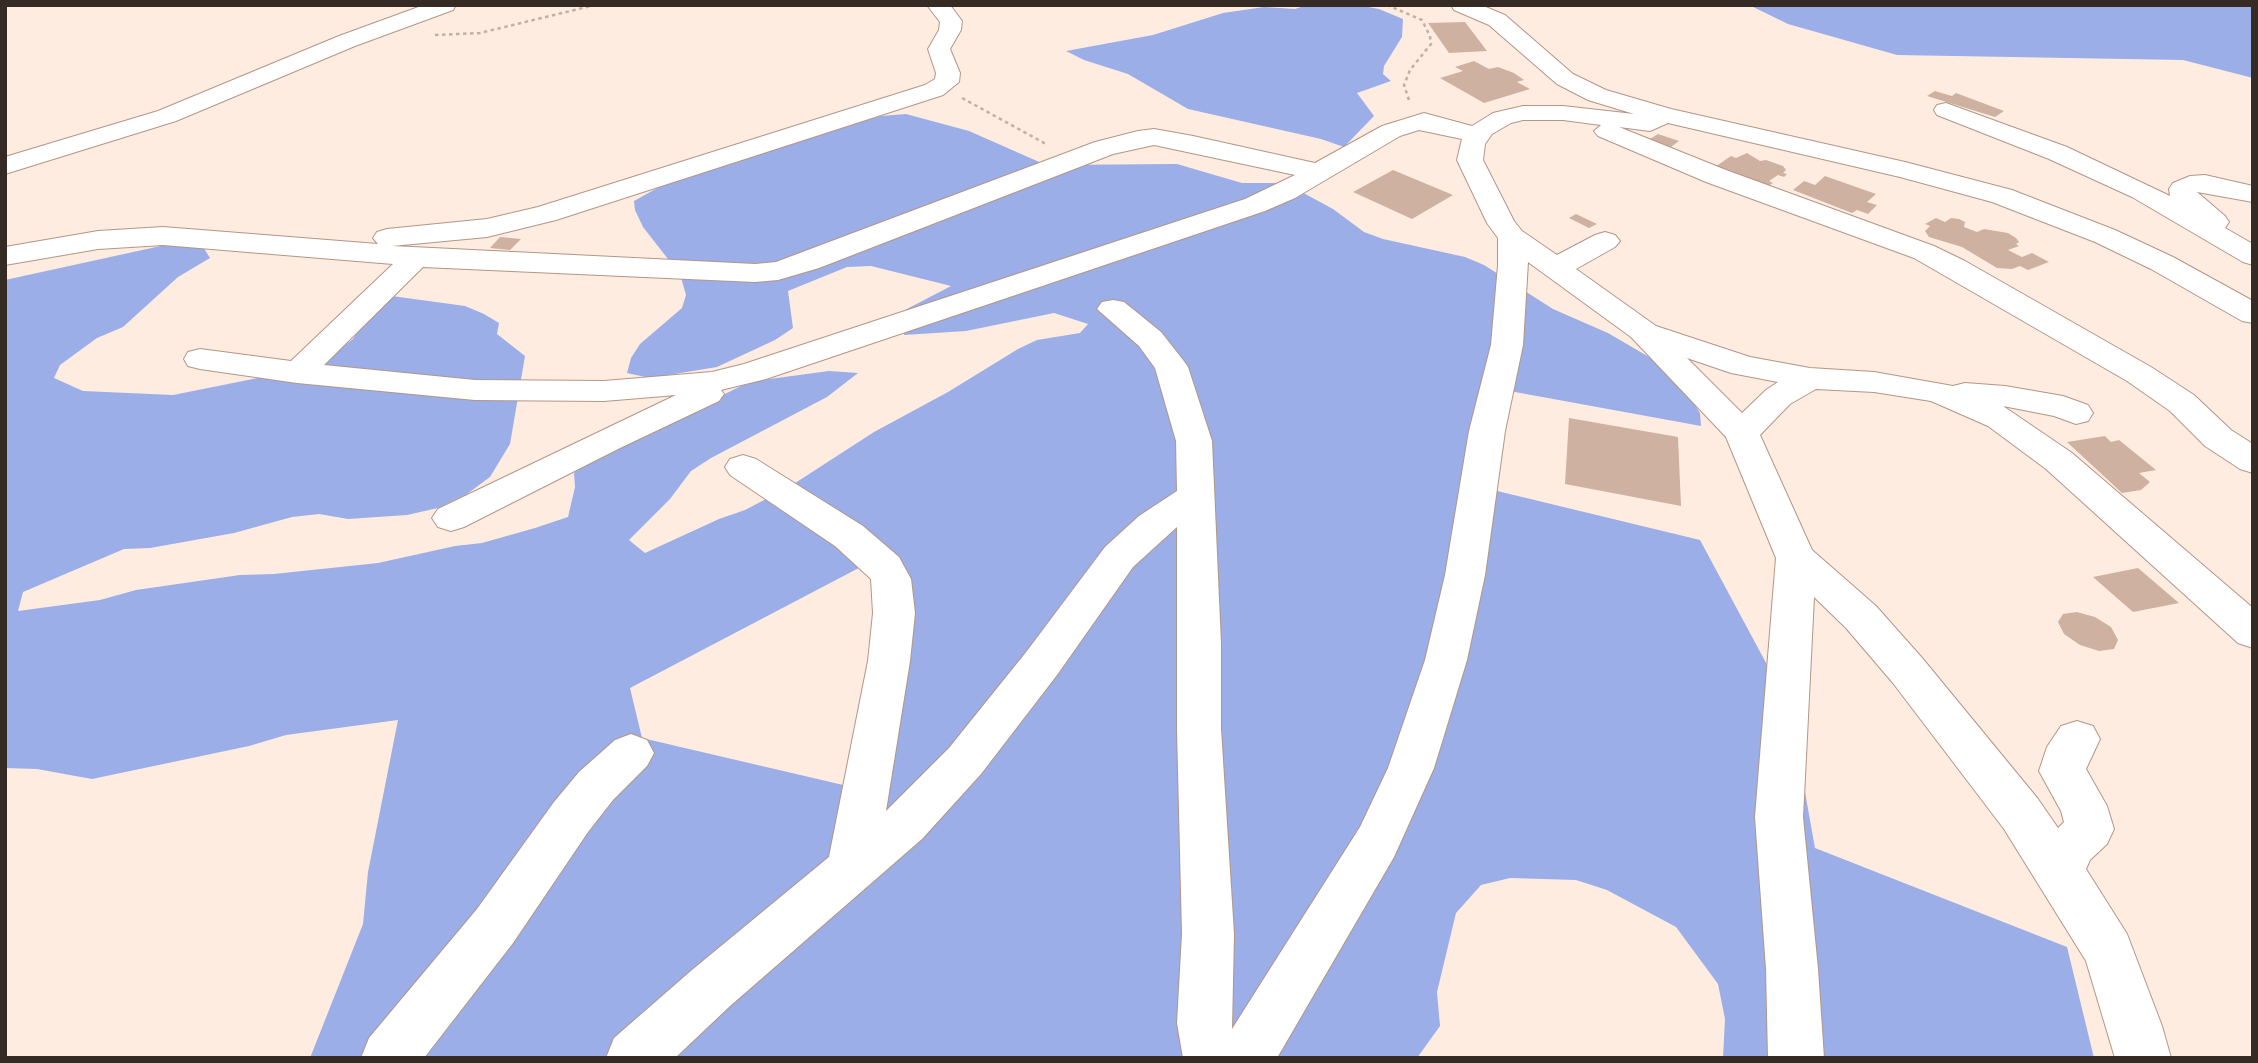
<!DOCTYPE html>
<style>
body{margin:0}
#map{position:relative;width:2258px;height:1063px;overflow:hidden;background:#feece1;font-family:Georgia,serif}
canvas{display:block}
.frame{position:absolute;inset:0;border:7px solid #362b24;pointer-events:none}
</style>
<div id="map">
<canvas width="2258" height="1063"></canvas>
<div class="frame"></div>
</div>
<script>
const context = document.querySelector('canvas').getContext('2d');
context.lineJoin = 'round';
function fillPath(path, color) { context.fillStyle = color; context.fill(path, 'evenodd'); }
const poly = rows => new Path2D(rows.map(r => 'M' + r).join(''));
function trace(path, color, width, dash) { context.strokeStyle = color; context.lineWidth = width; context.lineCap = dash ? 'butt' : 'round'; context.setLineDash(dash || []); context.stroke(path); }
fillPath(poly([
 [1307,5,1363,6,1379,9,1403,19,1402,37,1384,66,1383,74,1391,81,1357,93,1374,116,1344,147,1321,139,1188,109,1128,74,1084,60,1066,51,1153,35,1223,13,1264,7,1295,9],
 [1749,5,2253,5,2253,78,2183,60,1897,55,1788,24],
 [906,114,969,131,1046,165,1177,164,1242,183,1285,183,1333,209,1364,232,1383,239,1465,257,1484,265,1553,309,1608,333,1673,371,1700,413,1701,426,1504,390,1489,489,1700,540,1772,674,1794,763,1805,792,1815,848,2067,947,2094,1058,1723,1058,1725,1019,1718,984,1676,927,1607,890,1576,880,1510,878,1481,885,1456,913,1437,992,1440,1026,1417,1058,310,1058,363,924,368,872,398,720,286,735,249,746,92,779,37,769,5,768,5,280,179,242,197,240,205,250,210,258,178,277,123,327,97,338,60,365,54,378,83,391,173,395,278,374,333,354,353,339,367,317,392,296,465,306,484,314,499,323,497,334,525,356,510,444,490,477,467,494,438,508,407,515,348,519,319,514,292,517,234,533,150,548,124,549,23,592,18,611,100,600,136,590,240,575,274,574,378,563,455,546,482,543,535,528,568,517,575,487,574,473,586,463,741,386,762,380,829,371,858,373,827,397,711,458,691,471,670,499,629,540,645,553,719,519,745,510,789,487,874,432,948,392,1018,349,1037,340,1080,333,1088,324,1054,313,966,331,904,335,905,310,951,286,871,266,847,267,788,291,793,328,775,340,717,367,650,378,627,373,631,358,640,344,682,308,686,295,678,267,668,259,643,227,635,210,634,201,661,186,817,135,881,116],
 [874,560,887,578,856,788,642,738,630,688]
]), '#9baee7');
fillPath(poly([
 [1465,22,1487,51,1449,53,1428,23],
 [1474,61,1489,69,1498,67,1514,73,1524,80,1517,82,1530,89,1484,103,1440,78,1463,71,1455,67],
 [1935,91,1952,96,1956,93,2004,111,1995,117,1927,96],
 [1658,134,1679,141,1671,147,1650,139],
 [1747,153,1760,161,1766,160,1783,166,1786,170,1783,173,1787,174,1784,177,1778,175,1769,181,1773,183,1768,186,1715,167,1731,156,1736,158],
 [1393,170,1453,195,1412,219,1353,192],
 [1825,176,1876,194,1867,202,1877,205,1868,214,1857,210,1852,213,1793,190,1804,181,1815,185],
 [1576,214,1597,224,1589,228,1569,218],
 [1936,218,1945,222,1951,218,1959,219,1965,222,1964,227,1977,232,1984,229,2008,233,2016,238,2019,242,2016,244,2019,246,2008,250,2022,257,2032,253,2049,262,2028,270,2020,266,2012,269,1997,268,1962,247,1929,237,1925,231,1930,226,1925,224],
 [500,237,521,239,510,250,490,248],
 [1569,418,1678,437,1681,506,1565,484],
 [2105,436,2111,442,2119,440,2156,470,2139,473,2150,482,2141,490,2122,493,2067,442],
 [2138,568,2179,603,2133,612,2093,577],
 [2077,612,2095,617,2111,627,2118,640,2114,649,2099,651,2080,645,2064,634,2058,622,2063,614]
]), '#ceb1a0');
const minor = poly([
 [424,5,456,5,453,10,355,46,176,121,5,174,5,157,158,111,339,36,424,5],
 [927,5,950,5,962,21,961,30,950,49,960,73,959,82,943,95,556,220,487,237,392,246,755,264,776,262,1095,142,1138,131,1154,129,1193,136,1315,163,1382,126,1424,113,1472,126,1493,113,1523,106,1563,106,1634,114,1588,100,1557,84,1489,25,1454,10,1451,5,1481,5,1505,15,1573,74,1606,90,1671,109,1905,162,2012,190,2115,230,2173,257,2253,301,2253,323,2242,321,2151,269,2095,242,1992,202,1900,177,1668,123,1650,131,1619,127,1726,170,1934,246,1965,261,2151,367,2194,395,2231,430,2253,444,2253,473,2240,469,2205,446,2170,411,2127,381,1914,258,1706,182,1598,136,1594,131,1601,125,1563,120,1523,120,1511,123,1492,134,1485,144,1483,160,1514,221,1522,231,1557,255,1595,235,1605,232,1615,235,1620,241,1615,247,1576,269,1656,326,1750,357,1810,368,1874,372,1953,386,1965,383,2005,386,2063,396,2088,405,2093,413,2088,421,2076,424,2054,416,2003,406,2072,453,2253,608,2253,648,2238,643,2046,469,1988,426,1931,401,1874,392,1816,389,1790,404,1760,435,1812,550,1876,606,1923,659,2038,799,2058,828,2064,822,2061,811,2039,771,2047,747,2061,726,2077,721,2093,726,2100,739,2086,769,2107,806,2114,829,2107,844,2090,860,2086,869,2127,934,2162,1026,2171,1058,2115,1058,2086,961,2004,829,1893,683,1846,628,1814,597,1803,817,1818,969,1824,1058,1768,1058,1766,969,1755,817,1776,558,1726,437,1631,337,1528,262,1523,345,1505,431,1485,575,1467,660,1434,768,1394,857,1277,1058,1183,1058,1177,1023,1182,934,1177,729,1177,527,1133,567,1057,675,981,774,922,839,730,1006,675,1058,606,1058,614,1038,692,970,829,857,868,661,873,613,871,579,835,546,730,475,725,467,730,459,743,455,756,459,863,526,899,557,911,579,915,613,910,661,886,811,949,748,1027,651,1105,547,1139,516,1177,491,1176,441,1155,368,1139,346,1097,309,1102,302,1113,300,1124,302,1161,332,1183,360,1188,367,1212,441,1221,644,1221,729,1234,934,1232,1029,1360,827,1388,768,1425,660,1445,575,1469,431,1491,345,1498,265,1498,238,1487,223,1457,160,1462,139,1419,130,1400,136,1295,198,1265,211,766,379,721,390,724,394,719,401,620,448,464,527,451,531,438,527,432,518,438,509,676,395,604,401,475,400,297,383,200,369,188,366,184,359,188,352,200,349,291,361,393,264,163,245,98,249,5,265,5,247,98,231,163,227,378,244,373,238,377,232,387,229,487,219,538,207,925,85,935,79,936,73,928,49,939,30,940,22,927,5],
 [1154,145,1295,175,1245,199,744,364,712,372,604,381,475,380,324,365,423,267,755,282,778,280,819,268,1113,154,1154,145],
 [1687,358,1731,373,1778,382,1766,390,1742,413,1687,358],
 [1946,103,2067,147,2170,196,2169,189,2173,183,2190,176,2205,175,2253,186,2253,202,2197,192,2225,216,2229,222,2225,228,2253,244,2253,265,2243,262,2132,197,2049,159,1937,115,1934,110,1937,105,1946,103],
 [631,734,647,740,654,753,647,766,613,800,588,832,513,943,424,1058,361,1058,369,1038,477,909,554,802,579,772,615,740,631,734]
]);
trace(minor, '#b39686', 2);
trace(poly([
 [1387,5,1422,20,1430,36,1431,44,1410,70,1404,85,1409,100],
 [435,35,480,33,595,5],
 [962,98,1046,144]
]), '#c0b0a6', 2.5, [3.5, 3.5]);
fillPath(minor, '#fff');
</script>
